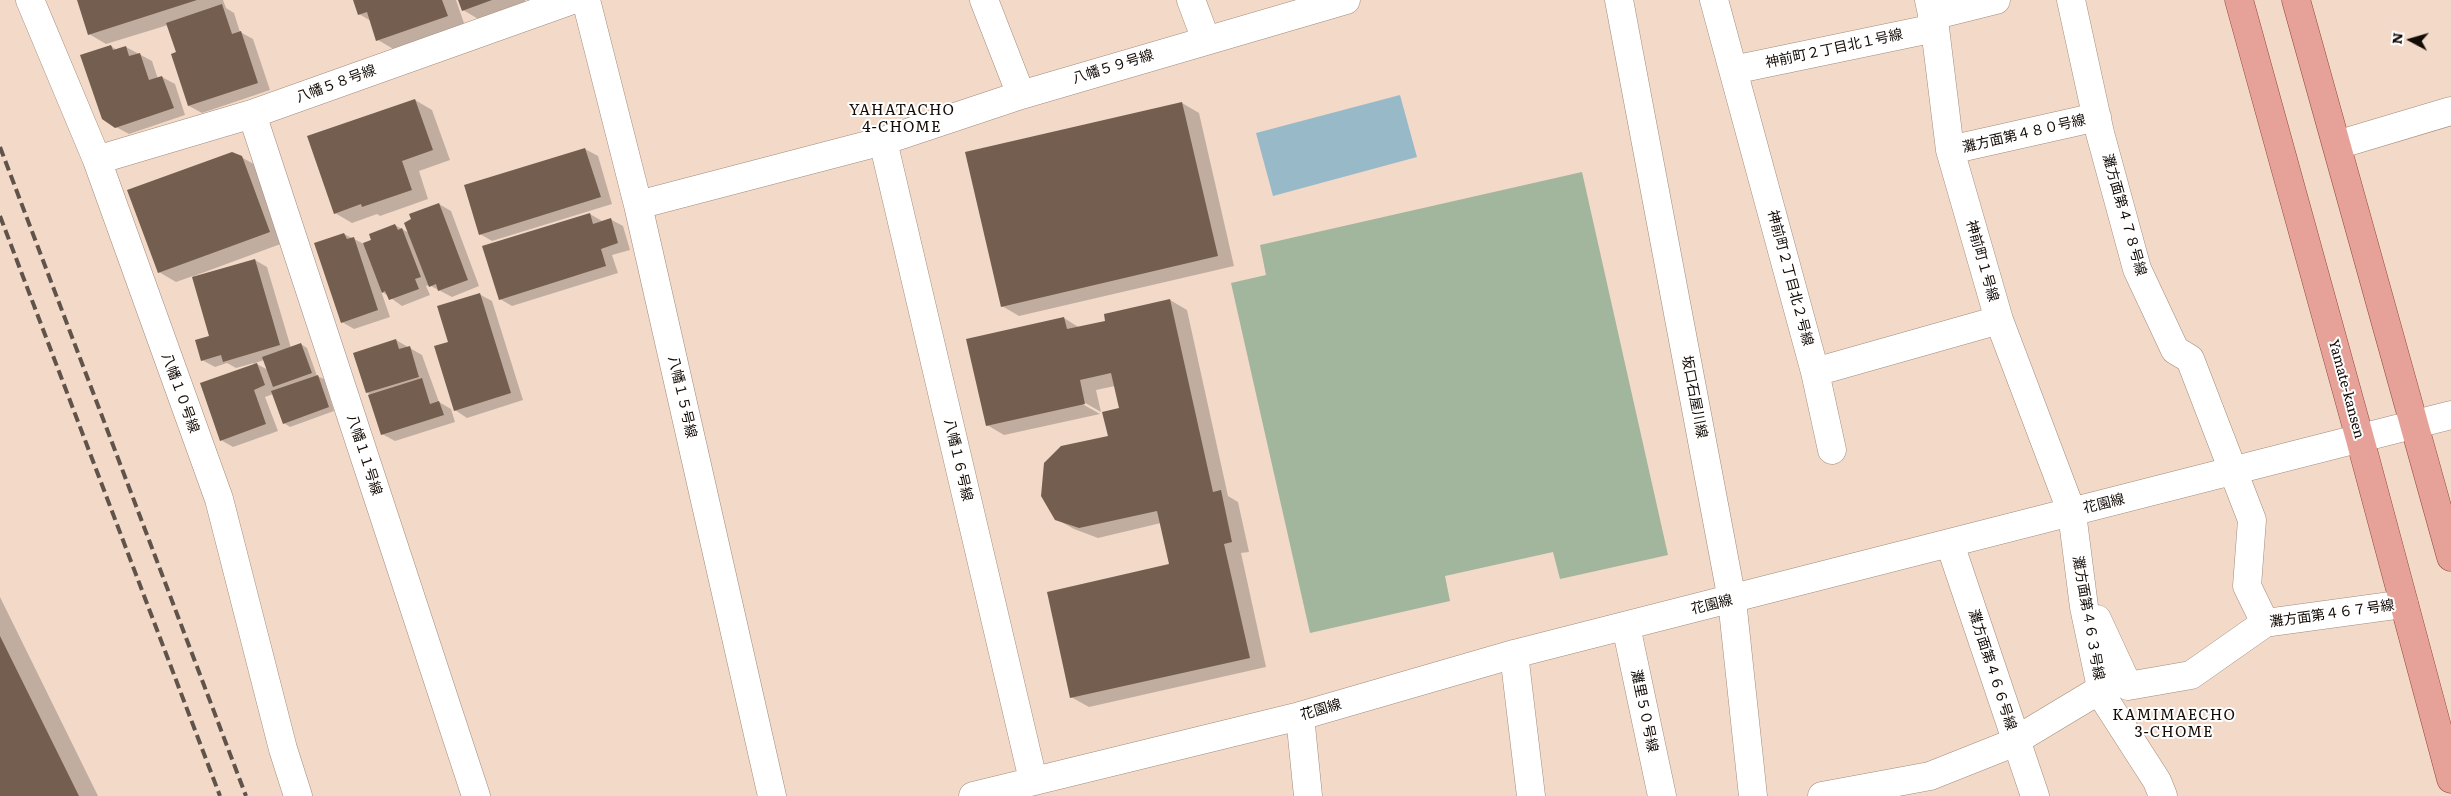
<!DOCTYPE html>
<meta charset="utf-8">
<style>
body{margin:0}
#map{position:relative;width:2451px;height:796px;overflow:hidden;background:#f2d9c8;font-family:Literata,serif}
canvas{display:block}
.north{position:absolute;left:2386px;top:15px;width:50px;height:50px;-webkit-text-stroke:4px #fff;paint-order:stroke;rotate:276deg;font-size:14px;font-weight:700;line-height:20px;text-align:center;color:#130b06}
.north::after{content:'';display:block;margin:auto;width:18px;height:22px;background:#130b06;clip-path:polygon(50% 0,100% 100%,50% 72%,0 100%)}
</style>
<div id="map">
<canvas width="2451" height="796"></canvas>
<div class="north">N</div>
</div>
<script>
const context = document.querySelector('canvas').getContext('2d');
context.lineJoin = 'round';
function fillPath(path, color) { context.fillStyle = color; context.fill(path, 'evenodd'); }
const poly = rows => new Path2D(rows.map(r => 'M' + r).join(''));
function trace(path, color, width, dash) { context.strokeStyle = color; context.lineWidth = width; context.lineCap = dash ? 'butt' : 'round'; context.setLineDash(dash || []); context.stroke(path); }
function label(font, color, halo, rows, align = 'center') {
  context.font = font + ' Literata,"Noto Sans JP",serif'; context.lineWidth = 4; context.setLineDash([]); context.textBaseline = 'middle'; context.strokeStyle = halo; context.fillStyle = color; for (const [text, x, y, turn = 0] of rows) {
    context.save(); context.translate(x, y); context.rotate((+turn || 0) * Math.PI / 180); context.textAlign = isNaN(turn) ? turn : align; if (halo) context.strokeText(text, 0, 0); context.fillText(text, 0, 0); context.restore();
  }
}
fillPath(poly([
 [1582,172,1668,555,1560,579,1553,552,1445,576,1450,601,1310,633,1231,283,1266,275,1260,245]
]), '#a2b59d');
fillPath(poly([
 [1400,95,1417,157,1273,196,1256,133]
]), '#98bac8');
fillPath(poly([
 [79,0,223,0,226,8,234,13,240,32,253,39,270,90,202,113,189,106,172,55,178,53,168,25,106,44,89,34],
 [355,0,456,0,465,26,395,50,378,40,371,21,359,14],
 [459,0,525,0,526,4,480,20,463,10],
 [111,46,117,50,126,47,152,61,158,79,162,77,175,84,185,115,129,134,116,127],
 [415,100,432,110,450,160,419,171,428,199,380,216,377,214,352,223,335,213],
 [1182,103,1199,113,1234,266,1019,316,1002,306],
 [585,149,598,156,612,204,492,241,480,234],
 [241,157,259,167,286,242,194,276,195,278,255,260,267,267,291,348,301,344,307,348,317,376,324,379,334,411,290,427,284,423,273,394,265,397,278,431,233,447,221,440,254,363,236,368,227,363,215,367,202,360,211,337,193,276,176,282,159,272],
 [264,360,268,370,255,363],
 [439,204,451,211,479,286,452,297,429,285,426,286,430,295,402,306,381,291,390,317,354,329,342,322,344,234,364,244,395,225,409,233],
 [590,214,602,221,610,219,623,226,630,250,612,255,618,273,512,306,500,299],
 [479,294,492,301,523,400,467,418,455,410,450,343],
 [1170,300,1187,310,1228,496,1238,502,1249,552,1241,553,1266,667,1089,707,1071,697,1170,565,1161,523,1098,538,1074,529,1056,519,1109,437,1120,409,1115,386,1096,390,1101,412,1080,400,1079,402,1100,414,1004,435,987,425,1064,318,1080,328,1106,322],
 [396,340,422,355,439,402,451,409,455,422,395,441,382,434,369,394,367,392],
 [0,597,98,796,0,796]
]), '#0003');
fillPath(poly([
 [77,0,197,0,88,35],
 [353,0,442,0,448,16,376,41,367,12,358,15],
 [458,0,492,0,462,11],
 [222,4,232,34,241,31,258,83,188,106,171,54,176,52,166,23],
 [111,45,113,50,126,46,129,56,140,53,149,80,162,76,174,108,115,128,102,119,80,55],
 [415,99,433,150,402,161,412,190,362,207,361,204,334,214,307,136],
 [1182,102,1218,256,1001,307,965,152],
 [585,148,601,197,479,235,464,185],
 [232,152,242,156,270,232,158,273,127,190],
 [439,203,468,280,438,291,436,284,429,287,404,223,411,219,409,214],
 [590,213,593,224,611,218,618,243,601,249,606,266,499,300,482,246],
 [395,224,398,230,402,228,421,277,415,279,419,289,389,300,385,291,382,293,363,243,371,240,369,234],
 [344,233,347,239,354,237,378,310,341,323,314,243],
 [255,259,280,345,223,362,221,355,201,361,195,340,209,336,192,277],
 [480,293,511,393,454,411,434,346,448,342,437,306],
 [1170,299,1213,492,1221,490,1232,542,1224,544,1250,658,1070,698,1047,592,1169,564,1157,511,1079,528,1055,520,1041,496,1044,463,1061,446,1108,436,1102,412,1119,408,1111,373,1080,380,1085,404,986,426,966,339,1064,317,1067,329,1105,321,1104,314],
 [396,339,399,349,410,346,419,377,366,393,353,353],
 [301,343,312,373,273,387,262,357],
 [257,363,265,385,254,390,266,424,220,441,200,383],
 [318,375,329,407,283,424,271,391],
 [422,378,430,404,439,401,444,415,381,435,368,395],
 [0,636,79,796,0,796]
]), '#735e4f');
const minor = poly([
 [30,0,97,160,219,499,283,749,298,796],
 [586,0,638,205,772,796],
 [984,0,1021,95],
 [1191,0,1206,40],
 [1619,0,1732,600,1753,796],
 [1714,0,1815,372,1999,320],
 [1929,0,1935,28,1950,150,1999,320,2072,513,2084,607,2103,697,2157,781,2163,796],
 [2071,0,2100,133,2137,269,2175,350,2190,359,2252,520,2247,586,2265,623],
 [1932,16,1996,0],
 [1733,70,1935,28],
 [252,114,476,796],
 [883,141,1033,780],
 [2337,145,2451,111],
 [1950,150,2097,117],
 [97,160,252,114,572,0],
 [638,205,883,141,1021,95,1346,0],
 [1815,372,1832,450],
 [1950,544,2035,796],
 [2097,619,2128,686,2191,675,2265,623,2404,604],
 [1626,626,1662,796],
 [1514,654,1531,796],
 [1300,716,1308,796],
 [973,796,1300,716,1514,654,2451,415],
 [1822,796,1930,776,2008,745,2101,689]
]);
const major = poly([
 [2239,0,2360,439,2451,779],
 [2296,0,2451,557]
]);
trace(minor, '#a28b7b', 29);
trace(major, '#914439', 29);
trace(minor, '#fff', 28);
trace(major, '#e6a198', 28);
trace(poly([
 [0,147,246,796],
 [0,216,220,796]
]), '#605349', 4, [10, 5]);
label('14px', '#130b06', '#fff', [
 ["神前町２丁目北１号線",1834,49,-12],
 ["八幡５９号線",1113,67,-17],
 ["八幡５８号線",336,84,-20],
 ["灘方面第４８０号線",2024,134,-13],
 ["灘方面第４７８号線",2124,215,74],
 ["神前町１号線",1982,261,74],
 ["神前町２丁目北２号線",1790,278,75],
 ["Yamate-kansen",2346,389,75],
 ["八幡１０号線",180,393,70],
 ["八幡１５号線",682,397,77],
 ["坂口石屋川線",1694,397,79],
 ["八幡１１号線",364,455,72],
 ["八幡１６号線",958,460,77],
 ["花園線",2104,504,-14],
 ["花園線",1712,605,-14],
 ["灘方面第４６７号線",2332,614,-8],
 ["灘方面第４６３号線",2088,618,80],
 ["灘方面第４６６号線",1992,670,72],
 ["花園線",1321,710,-16],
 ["灘里５０号線",1644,711,78]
]);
context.letterSpacing = '1px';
label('15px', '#130b06', '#fff', [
 ["YAHATACHO",902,111],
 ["4-CHOME",902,128],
 ["KAMIMAECHO",2174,716],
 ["3-CHOME",2174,733]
]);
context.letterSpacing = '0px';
</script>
